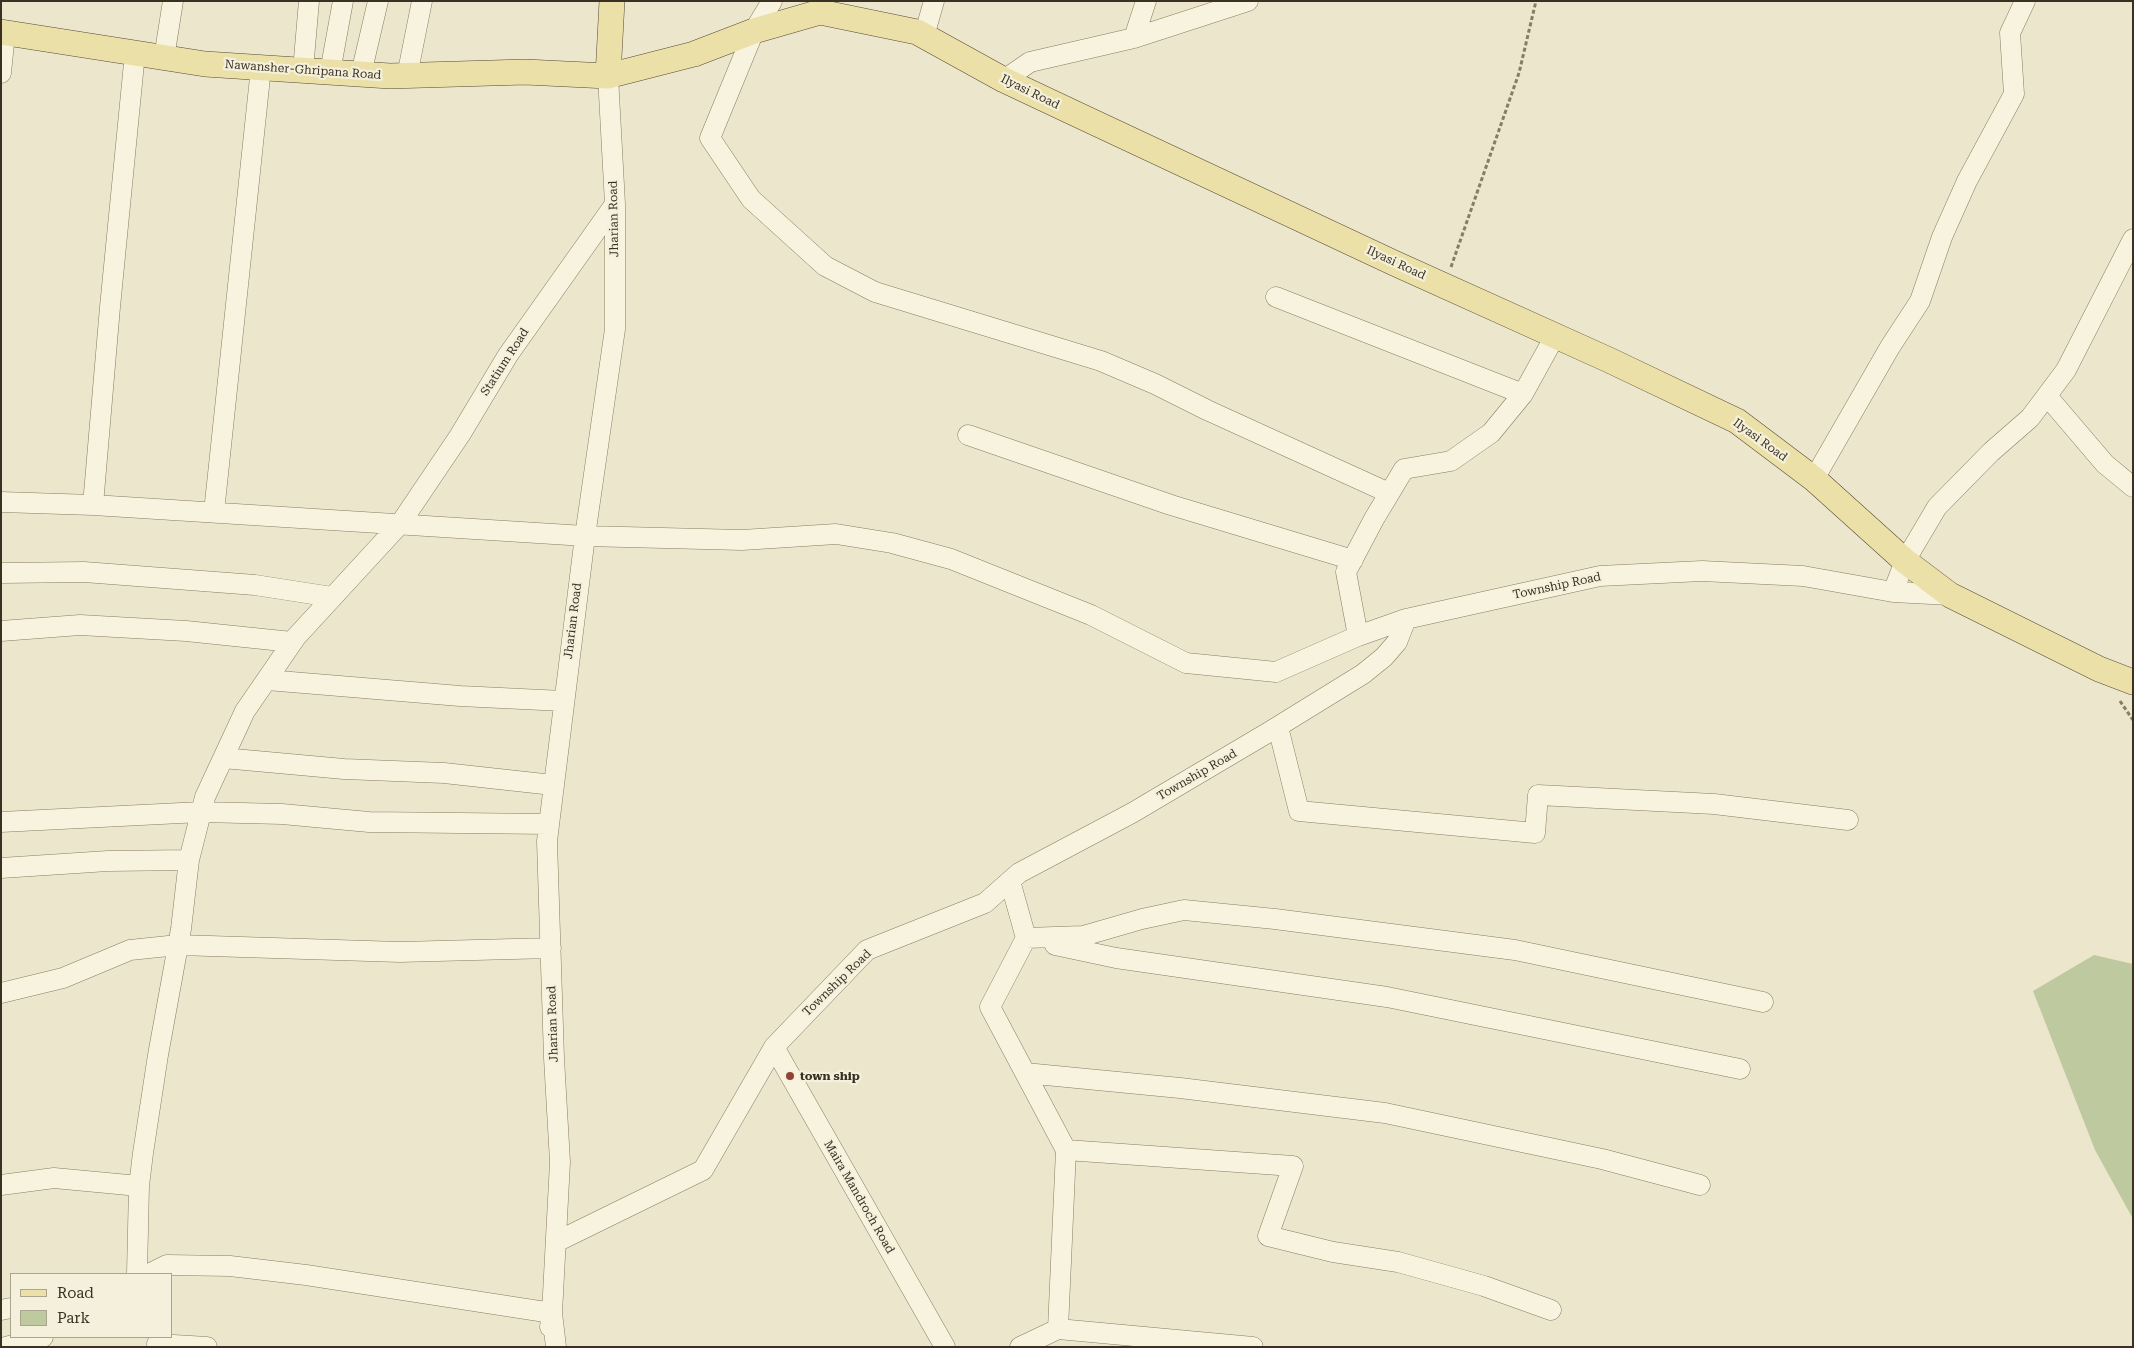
<!DOCTYPE html>
<style>
body{margin:0}
#map{position:relative;width:2134px;height:1348px;overflow:hidden;background:#ece7cc;font-family:"Roboto Serif",serif}
canvas{display:block}
.frame{position:absolute;inset:0;border:2px solid #3a3123;pointer-events:none}
.legend{position:absolute;left:10px;top:1273px;width:162px;height:65px;box-sizing:border-box;background:#f4f0db;border:1px solid #aaa491;margin:0;padding:6px 9px;list-style:none;font-size:15px;color:#3a3123}
.legend li{display:flex;align-items:center;gap:10px;height:25px}
.legend b{width:25px;border:1px solid #aaa491}
</style>
<div id="map">
<canvas width="2134" height="1348"></canvas>
<div class="frame"></div>
<ul class="legend">
<li><b style="height:6px;background:#eae0a8"></b>Road</li>
<li><b style="height:14px;background:#bec9a0"></b>Park</li>
</ul>
</div>
<script>
const context = document.querySelector('canvas').getContext('2d');
context.lineJoin = 'round';
function fillPath(path, color) { context.fillStyle = color; context.fill(path, 'evenodd'); }
const poly = rows => new Path2D(rows.map(r => 'M' + r).join(''));
function trace(path, color, width, dash) { context.strokeStyle = color; context.lineWidth = width; context.lineCap = dash ? 'butt' : 'round'; context.setLineDash(dash || []); context.stroke(path); }
function label(font, color, halo, rows, align = 'center') {
  context.font = font + ' "Roboto Serif",serif'; context.lineWidth = 4.5; context.setLineDash([]); context.textBaseline = 'middle'; context.strokeStyle = halo; context.fillStyle = color; for (const [text, x, y, turn = 0] of rows) {
    context.save(); context.translate(x, y); context.rotate((+turn || 0) * Math.PI / 180); context.textAlign = isNaN(turn) ? turn : align; if (halo) context.strokeText(text, 0, 0); context.fillText(text, 0, 0); context.restore();
  }
}
fillPath(poly([
 [2094,955,2133,964,2133,1219,2095,1150,2033,991]
]), '#bec9a0');
const minor = poly([
 [772,1,754,31,710,138,751,199,825,266,875,292,1101,361,1155,384,1207,410,1389,493],
 [924,36,934,1],
 [1134,38,1146,1],
 [164,58,173,1],
 [303,70,309,1],
 [330,72,343,1],
 [1,73,5,33],
 [361,74,378,1],
 [407,76,422,1],
 [1004,80,1030,62,1134,38,1248,1],
 [1276,297,1523,394],
 [2047,396,2105,464,2133,487],
 [968,435,1171,505,1353,560],
 [1814,479,1890,347,1920,301,1942,237,1967,181,2014,94,2010,33,2025,1],
 [1,502,93,505,585,536,742,540,836,534,892,543,951,559,1091,615,1186,663,1276,672,1358,636,1406,619],
 [93,505,110,307,135,53],
 [214,512,261,68],
 [1,573,84,572,255,585,332,597],
 [1893,592,1905,561,1937,507,1991,452,2030,418,2066,370,2133,239],
 [1,631,80,625,186,631,292,642],
 [1358,636,1346,572,1374,519,1404,469,1451,461,1491,433,1523,394,1555,336],
 [267,680,460,696,563,701],
 [1278,727,1299,811,1535,833,1538,795,1714,804,1848,820],
 [223,758,344,769,444,773,553,785],
 [1,822,201,812,282,814,369,822,549,824],
 [1,868,108,861,189,860],
 [1010,881,1026,938,990,1007,1066,1150,1058,1329,1020,1347],
 [1026,938,1083,936,1142,919,1184,910,1275,919,1515,950,1763,1002],
 [1055,945,1116,958,1387,997,1740,1069],
 [1,993,63,978,130,950,178,945,400,952,551,948],
 [774,1047,945,1347],
 [1025,1073,1180,1088,1385,1113,1602,1159,1700,1185],
 [1066,1150,1293,1166,1268,1236,1333,1252,1398,1262,1484,1286,1551,1310],
 [1,1185,54,1178,139,1186],
 [556,1242,703,1170,774,1047,867,950,985,903,1019,873,1132,813,1269,732,1363,674,1384,657,1397,642,1406,619,1600,576,1702,571,1803,576,1893,592,1950,595],
 [137,1274,139,1186,143,1153,158,1055,181,929,189,860,205,797,245,711,296,637,400,524,460,435,508,355,615,204],
 [149,1274,167,1265,230,1266,306,1275,552,1313,550,1327],
 [1,1310,11,1308],
 [1058,1329,1253,1347],
 [157,1344,207,1347],
 [6,1347,43,1337],
 [556,1347,552,1313,560,1162,554,1058,547,841,585,536,615,329,615,204,608,76]
]);
const major = poly([
 [1,32,205,64,390,76,525,72,608,76,694,54,754,31,820,12,917,32,1004,80,1074,113,1394,263,1609,360,1737,421,1814,479,1905,561,1950,595,2099,669,2133,682],
 [608,76,612,1]
]);
trace(minor, '#887c61', 21);
trace(major, '#564934', 26);
trace(poly([
 [1451,267,1519,73,1536,1],
 [2120,701,2133,720]
]), '#887c61', 3, [4, 2.5]);
trace(minor, '#f7f3df', 20);
trace(major, '#eae0a8', 25);
for (const [x, y, r, color] of [
 [790,1076,5,"#914436"]
]) { const dot = new Path2D(); dot.arc(x, y, r, 0, 2 * Math.PI); context.fillStyle = color; context.fill(dot); trace(dot, '#f4f0db', 2); }
label('12px', '#3a3123', '#f4f0db', [
 ["Nawansher-Ghripana Road",303,70,4],
 ["Ilyasi Road",1030,92,26],
 ["Jharian Road",614,219,-91],
 ["Ilyasi Road",1396,263,25],
 ["Statium Road",505,362,-57],
 ["Ilyasi Road",1760,440,36],
 ["Township Road",1557,586,-12],
 ["Jharian Road",573,621,-83],
 ["Township Road",1197,775,-30],
 ["Township Road",837,983,-44],
 ["Jharian Road",553,1024,-92],
 ["Maira Mandroch Road",859,1197,60]
]);
label('bold 12px', '#3a3123', '#f4f0db', [
 ["town ship",800,1076]
], 'left');
</script>
